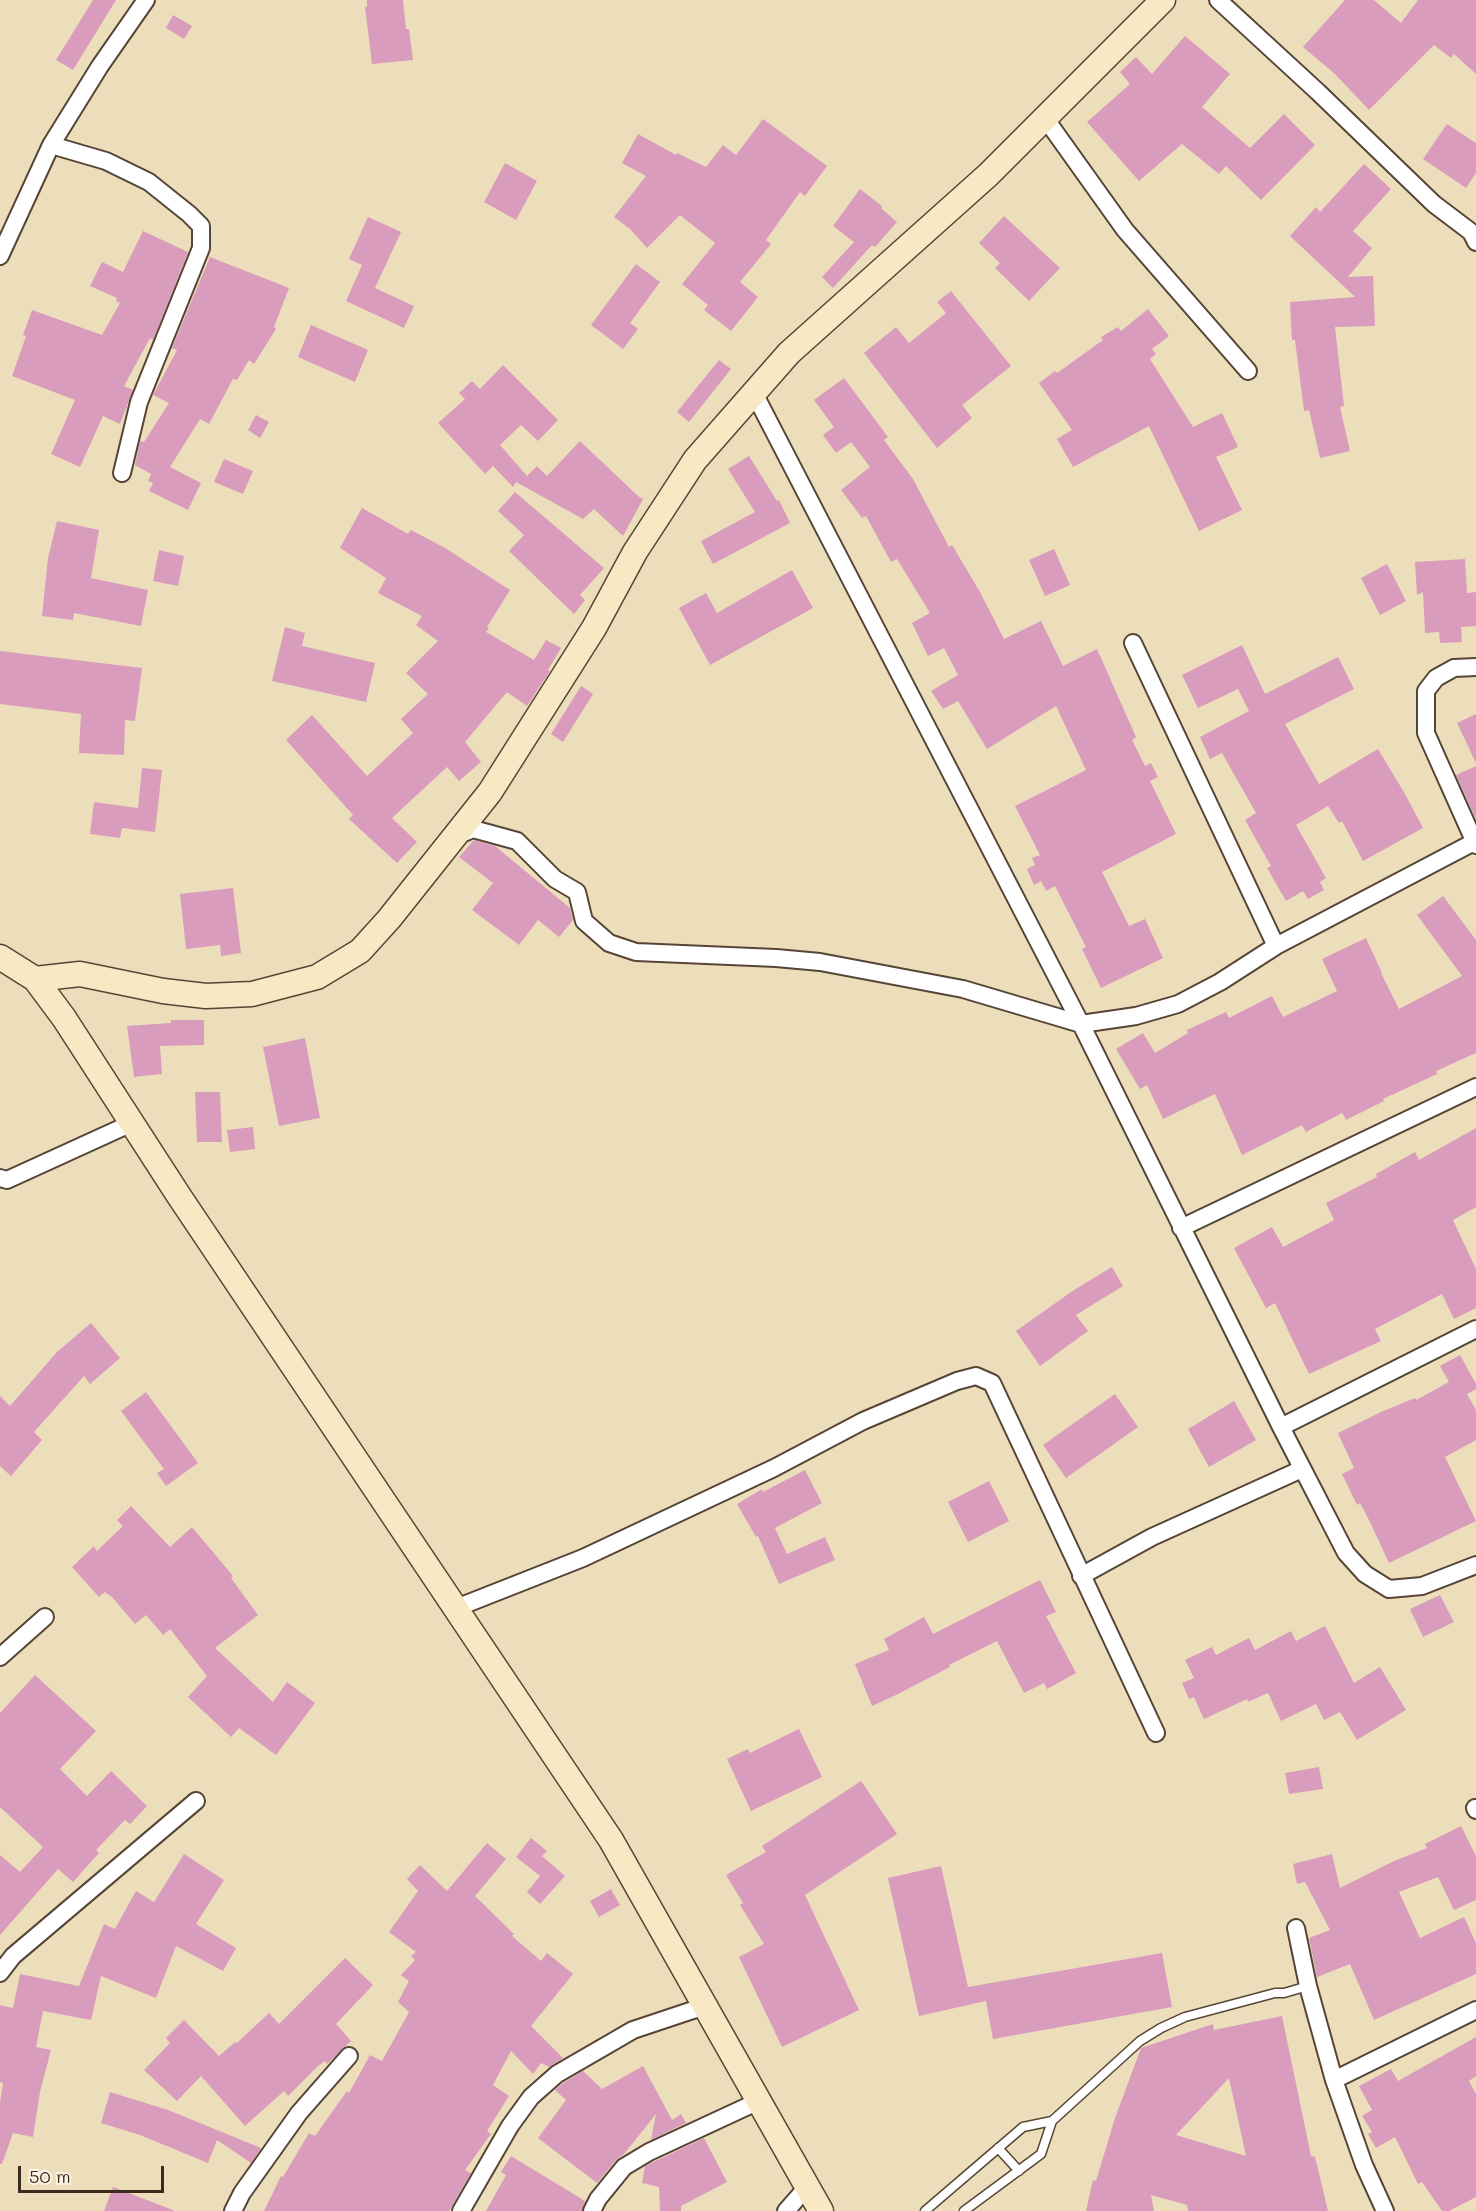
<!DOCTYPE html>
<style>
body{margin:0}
#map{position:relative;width:1476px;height:2211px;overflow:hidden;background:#eddebb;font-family:Mali,sans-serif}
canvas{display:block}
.scale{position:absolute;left:18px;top:2166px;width:146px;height:27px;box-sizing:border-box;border:3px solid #3b2a1e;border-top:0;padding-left:8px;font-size:18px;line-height:21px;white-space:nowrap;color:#3b2a1e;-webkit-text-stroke:4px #fcf5e5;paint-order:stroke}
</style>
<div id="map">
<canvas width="1476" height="2211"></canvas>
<div class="scale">50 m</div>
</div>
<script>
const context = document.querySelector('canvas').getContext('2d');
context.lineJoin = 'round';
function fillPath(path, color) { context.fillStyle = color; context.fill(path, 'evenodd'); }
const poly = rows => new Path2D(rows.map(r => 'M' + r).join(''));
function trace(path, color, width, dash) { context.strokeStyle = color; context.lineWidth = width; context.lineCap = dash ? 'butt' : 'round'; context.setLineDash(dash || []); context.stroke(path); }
fillPath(poly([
 [93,0,116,0,73,70,56,60],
 [367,0,403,0,406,29,409,29,413,60,372,64,365,7,367,7],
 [1345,0,1374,0,1401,23,1418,0,1476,0,1476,74,1454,54,1451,58,1434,45,1369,110,1335,74,1303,47],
 [173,15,192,26,184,39,166,28],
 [1185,36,1230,74,1202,107,1250,148,1284,114,1315,145,1261,200,1226,166,1219,174,1182,144,1139,181,1087,122,1130,84,1120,72,1136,57,1152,74],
 [763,119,827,166,805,196,800,192,766,240,771,244,740,282,758,297,731,331,704,310,708,305,682,284,715,243,680,215,647,248,630,229,614,217,646,176,622,163,638,134,676,155,677,153,706,167,723,145,736,155],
 [1447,124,1476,143,1476,173,1466,188,1423,159],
 [505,163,537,181,516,220,484,202],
 [1364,164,1391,189,1353,231,1372,248,1348,277,1373,276,1375,326,1335,327,1344,406,1340,407,1350,451,1320,458,1309,410,1304,411,1295,340,1292,340,1290,302,1355,297,1290,236,1316,207,1320,212],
 [860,189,882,206,881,208,897,222,875,247,872,245,833,288,822,277,854,242,833,226],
 [1004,216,1060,268,1029,301,995,268,1000,263,979,243],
 [368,217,401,232,375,288,414,306,404,328,346,301,362,265,349,259],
 [143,231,188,252,153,340,150,338,124,386,133,390,120,424,103,416,80,467,51,454,75,400,12,376,26,336,23,335,32,310,102,335,120,303,116,301,117,298,90,286,102,262,123,272],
 [210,257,289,288,274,327,276,329,254,364,249,360,237,380,233,379,209,424,200,419,170,467,201,483,188,510,149,491,153,483,148,481,151,474,135,465,140,441,144,442,169,403,153,395,177,350,172,348],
 [636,264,660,282,630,323,638,329,623,349,591,325],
 [951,291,1011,366,962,405,972,418,937,448,864,353,896,327,909,343,946,313,937,302],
 [1148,309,1169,336,1152,349,1156,354,1150,359,1193,427,1222,413,1238,447,1216,457,1242,510,1199,531,1149,426,1073,467,1057,439,1072,430,1039,383,1055,371,1057,373,1103,340,1101,337,1118,327,1121,331],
 [311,325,368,350,355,382,298,357],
 [719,360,731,369,689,422,677,412],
 [503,365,558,420,538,441,521,425,500,445,527,476,537,466,547,476,580,441,638,496,643,499,623,536,594,509,583,519,516,482,513,487,493,466,485,474,438,423,465,399,459,393,472,381,480,389],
 [844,378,888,437,884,440,913,479,949,547,952,545,980,592,1004,639,1041,621,1063,666,1097,649,1136,737,1132,740,1145,766,1151,763,1158,777,1150,781,1176,834,1102,872,1129,926,1145,919,1163,958,1101,988,1082,949,1086,947,1055,886,1046,891,1041,881,1034,885,1027,869,1035,865,1032,858,1040,855,1015,806,1086,770,1056,706,987,749,958,701,943,709,931,691,958,675,944,648,928,656,912,623,930,613,897,559,891,562,866,516,862,518,841,490,870,467,851,442,836,453,823,435,834,427,814,400],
 [256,415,269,422,260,438,248,430],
 [749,456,777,501,779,500,790,523,713,564,701,541,755,512,728,469],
 [224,459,253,471,243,494,214,482],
 [515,492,604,568,580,595,585,600,574,614,509,551,524,535,498,511],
 [362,508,408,534,411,530,445,548,510,590,487,627,489,628,486,632,534,660,546,640,561,648,548,670,550,671,527,706,507,692,465,742,481,762,459,781,447,767,392,818,417,842,397,863,349,819,353,815,286,740,312,715,367,776,413,733,401,719,428,694,406,673,438,641,416,625,422,616,378,593,386,578,340,548],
 [57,521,99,530,91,578,148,590,141,626,74,613,73,620,42,616,48,558],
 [1054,549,1070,585,1045,596,1029,560],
 [159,550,184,556,178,586,153,581],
 [1465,559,1467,593,1476,592,1476,626,1461,627,1462,642,1440,643,1439,632,1425,633,1423,592,1417,595,1415,562],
 [1387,564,1406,601,1380,615,1361,578],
 [792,570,813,608,710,665,679,608,706,593,717,613],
 [285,627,305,633,302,646,375,663,366,702,272,681],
 [1242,645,1265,694,1338,657,1354,689,1285,724,1319,784,1378,749,1405,794,1423,828,1363,861,1342,821,1339,823,1328,806,1296,825,1326,878,1320,882,1324,890,1308,899,1303,891,1286,901,1267,868,1271,866,1245,820,1256,813,1222,753,1210,759,1200,737,1249,711,1238,689,1198,708,1182,675],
 [0,651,142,668,135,721,125,720,124,755,79,753,81,714,0,704],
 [581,686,593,694,563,742,551,734],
 [1476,714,1476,763,1457,723],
 [1476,766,1476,819,1456,775],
 [142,768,162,770,155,832,122,828,120,838,90,834,94,802,138,808],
 [474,840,495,846,570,908,573,920,559,937,538,920,519,945,472,910,493,883,459,857],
 [233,888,241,953,221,956,220,945,186,949,180,894],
 [1443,896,1476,940,1476,1053,1436,1071,1437,1074,1383,1099,1384,1101,1346,1120,1342,1113,1306,1132,1302,1125,1242,1155,1215,1094,1163,1119,1147,1085,1140,1089,1116,1049,1143,1033,1155,1053,1188,1033,1187,1030,1226,1012,1229,1018,1272,996,1283,1017,1337,991,1322,959,1366,938,1382,973,1381,973,1399,1009,1462,976,1417,915],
 [171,1020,204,1020,204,1045,160,1046,162,1074,134,1077,127,1026,171,1023],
 [305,1038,320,1118,279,1126,263,1047],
 [195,1092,220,1092,222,1142,197,1142],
 [253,1127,255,1149,230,1152,227,1130],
 [1476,1128,1476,1207,1453,1220,1476,1269,1476,1308,1454,1319,1442,1294,1375,1329,1381,1341,1309,1374,1275,1303,1266,1308,1234,1248,1272,1227,1283,1247,1334,1220,1326,1203,1377,1177,1376,1174,1415,1152,1419,1160],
 [1112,1267,1123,1286,1076,1315,1088,1331,1040,1366,1016,1331,1074,1290],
 [91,1323,120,1358,90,1384,84,1376,34,1432,42,1440,11,1476,0,1466,0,1396,10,1406,57,1352],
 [1460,1355,1476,1384,1476,1389,1467,1394,1476,1410,1476,1440,1445,1457,1476,1521,1389,1563,1370,1522,1360,1503,1357,1505,1342,1474,1354,1468,1338,1433,1381,1412,1415,1398,1416,1400,1449,1382,1440,1366],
 [146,1392,198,1463,166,1486,157,1473,164,1469,121,1411],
 [1115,1394,1138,1427,1066,1478,1043,1445],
 [1234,1401,1256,1440,1209,1467,1188,1429],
 [805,1470,822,1503,775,1528,787,1554,825,1537,835,1560,779,1584,758,1536,756,1537,737,1504,762,1489,763,1492],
 [989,1481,1009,1521,968,1542,948,1502],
 [131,1506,170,1547,192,1527,233,1576,231,1578,258,1615,215,1648,273,1702,287,1682,315,1703,276,1755,239,1728,231,1737,188,1697,207,1676,170,1629,163,1635,146,1615,135,1624,112,1597,105,1592,99,1597,72,1567,94,1546,97,1551,123,1526,117,1520],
 [1040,1580,1056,1612,1046,1616,1076,1673,1047,1689,1044,1683,1024,1693,997,1641,949,1665,950,1667,896,1695,872,1706,855,1664,889,1650,884,1639,924,1617,933,1634],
 [1440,1595,1454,1622,1423,1637,1410,1609],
 [1325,1626,1354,1683,1380,1667,1406,1710,1357,1740,1340,1712,1324,1720,1316,1704,1281,1721,1268,1693,1248,1702,1247,1699,1204,1719,1194,1697,1189,1699,1182,1683,1194,1678,1185,1660,1212,1647,1216,1655,1249,1638,1255,1650,1291,1631,1296,1641],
 [35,1675,96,1731,60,1769,87,1796,111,1771,147,1806,130,1824,125,1820,96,1850,99,1853,73,1882,58,1869,0,1935,0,1855,20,1872,43,1847,0,1807,0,1713],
 [799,1729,822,1777,751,1811,727,1759,748,1749,750,1753],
 [1319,1767,1323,1789,1289,1794,1285,1773],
 [861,1781,897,1834,805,1895,859,2010,782,2047,739,1957,764,1944,740,1905,743,1903,726,1875,766,1852,762,1846],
 [1461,1826,1476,1856,1476,1900,1454,1910,1438,1877,1399,1892,1420,1938,1464,1917,1476,1943,1476,1974,1374,2020,1350,1964,1317,1977,1309,1938,1330,1930,1305,1882,1297,1884,1293,1864,1332,1854,1340,1888,1394,1861,1427,1848,1425,1844],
 [531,1838,547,1851,542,1856,565,1876,540,1904,527,1892,540,1876,516,1857],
 [487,1843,506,1859,475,1896,514,1934,512,1936,541,1961,547,1953,573,1974,531,2026,563,2058,549,2067,541,2063,533,2074,511,2051,493,2085,509,2096,487,2131,491,2134,465,2170,471,2173,449,2211,264,2211,281,2176,283,2177,309,2133,315,2136,347,2091,349,2093,370,2055,382,2061,409,2012,398,2002,409,1981,401,1975,415,1960,411,1956,416,1952,389,1932,418,1891,407,1879,420,1865,447,1891],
 [184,1854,224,1880,196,1924,236,1948,223,1971,176,1946,156,1998,101,1976,91,2020,43,2011,36,2047,51,2050,40,2092,33,2137,13,2133,2,2164,0,2164,0,2102,3,2083,0,2082,0,2005,13,2008,20,1974,79,1986,104,1924,115,1929,136,1891,154,1902],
 [941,1866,968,1987,1162,1953,1172,2007,993,2039,986,2001,919,2016,888,1878],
 [611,1889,620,1905,599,1917,590,1901],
 [345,1958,373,1985,336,2024,351,2041,327,2064,325,2061,318,2066,288,2096,284,2091,245,2126,201,2076,177,2101,144,2070,170,2043,166,2038,184,2020,219,2056,235,2042,237,2043,269,2013,279,2024],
 [1282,2016,1311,2156,1315,2157,1328,2211,1188,2211,1187,2205,1151,2195,1154,2211,1086,2211,1093,2180,1096,2181,1115,2118,1141,2048,1213,2024,1214,2030],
 [1229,2078,1246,2156,1176,2135],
 [1476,2037,1476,2076,1469,2081,1476,2094,1476,2197,1449,2211,1442,2211,1422,2182,1418,2184,1395,2137,1376,2148,1368,2134,1372,2132,1362,2116,1372,2110,1359,2086,1391,2069,1398,2081],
 [643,2066,672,2120,681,2114,686,2123,651,2140,656,2114,624,2154,616,2160,597,2183,538,2138,566,2100,555,2090,563,2083,583,2071,602,2089],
 [110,2092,168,2110,261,2148,251,2163,217,2140,208,2163,140,2135,101,2123],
 [704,2138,727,2182,681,2206,681,2211,660,2211,659,2187,642,2183,645,2166],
 [511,2156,585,2201,582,2211,486,2211,506,2175,501,2172],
 [113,2187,173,2210,173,2211,104,2211]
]), '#d99cbc');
const lane = poly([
 [998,2148,1019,2171],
 [925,2211,1023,2127,1052,2121],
 [964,2211,1041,2154,1052,2121,1140,2041,1161,2028,1185,2017,1275,1993,1284,1993,1308,1986]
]);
const street = poly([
 [1218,0,1318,92,1434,204,1471,232,1476,242],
 [1045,118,1125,230,1248,371],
 [51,145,106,161,149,182,189,214,201,226,201,248,139,402,122,473],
 [0,256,51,145,100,66,146,0],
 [754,393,1081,1024,1281,1427,1346,1553,1365,1574,1389,1589,1422,1586,1476,1565],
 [1133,643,1276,946],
 [1476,667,1454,668,1436,678,1426,691,1426,733,1476,845],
 [456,836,473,829,517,841,555,879,577,892,584,921,609,943,636,952,776,958,820,962,963,989,1081,1024,1136,1016,1178,1004,1220,982,1276,946,1474,842],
 [0,1178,7,1180,132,1123],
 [1181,1228,1476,1087],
 [1281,1427,1476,1329],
 [1081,1576,1152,1537,1302,1469],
 [456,1608,583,1558,774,1468,863,1421,957,1381,976,1376,992,1383,1156,1733],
 [0,1657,45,1617],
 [1475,1808,1476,1810],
 [1296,1928,1308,1986,1334,2080,1364,2165,1385,2211],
 [0,1973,13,1956,196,1801],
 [1334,2080,1476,2010],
 [233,2211,242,2193,299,2113,349,2056],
 [461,2211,510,2126,531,2097,557,2074,633,2030,705,2006],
 [592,2211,598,2199,624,2167,649,2152,759,2101],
 [786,2211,807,2187]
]);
const secondary = poly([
 [0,957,35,979,64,1018,179,1196,611,1840,821,2211],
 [35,979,80,974,163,991,206,996,252,994,317,977,360,951,389,919,490,792,594,628,635,552,695,460,789,353,988,175,1163,0]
]);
trace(lane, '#564536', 11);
trace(street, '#564536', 20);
trace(secondary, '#564536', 27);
trace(lane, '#fff', 8);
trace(street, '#fff', 16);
trace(secondary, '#f8e8c3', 24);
</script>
